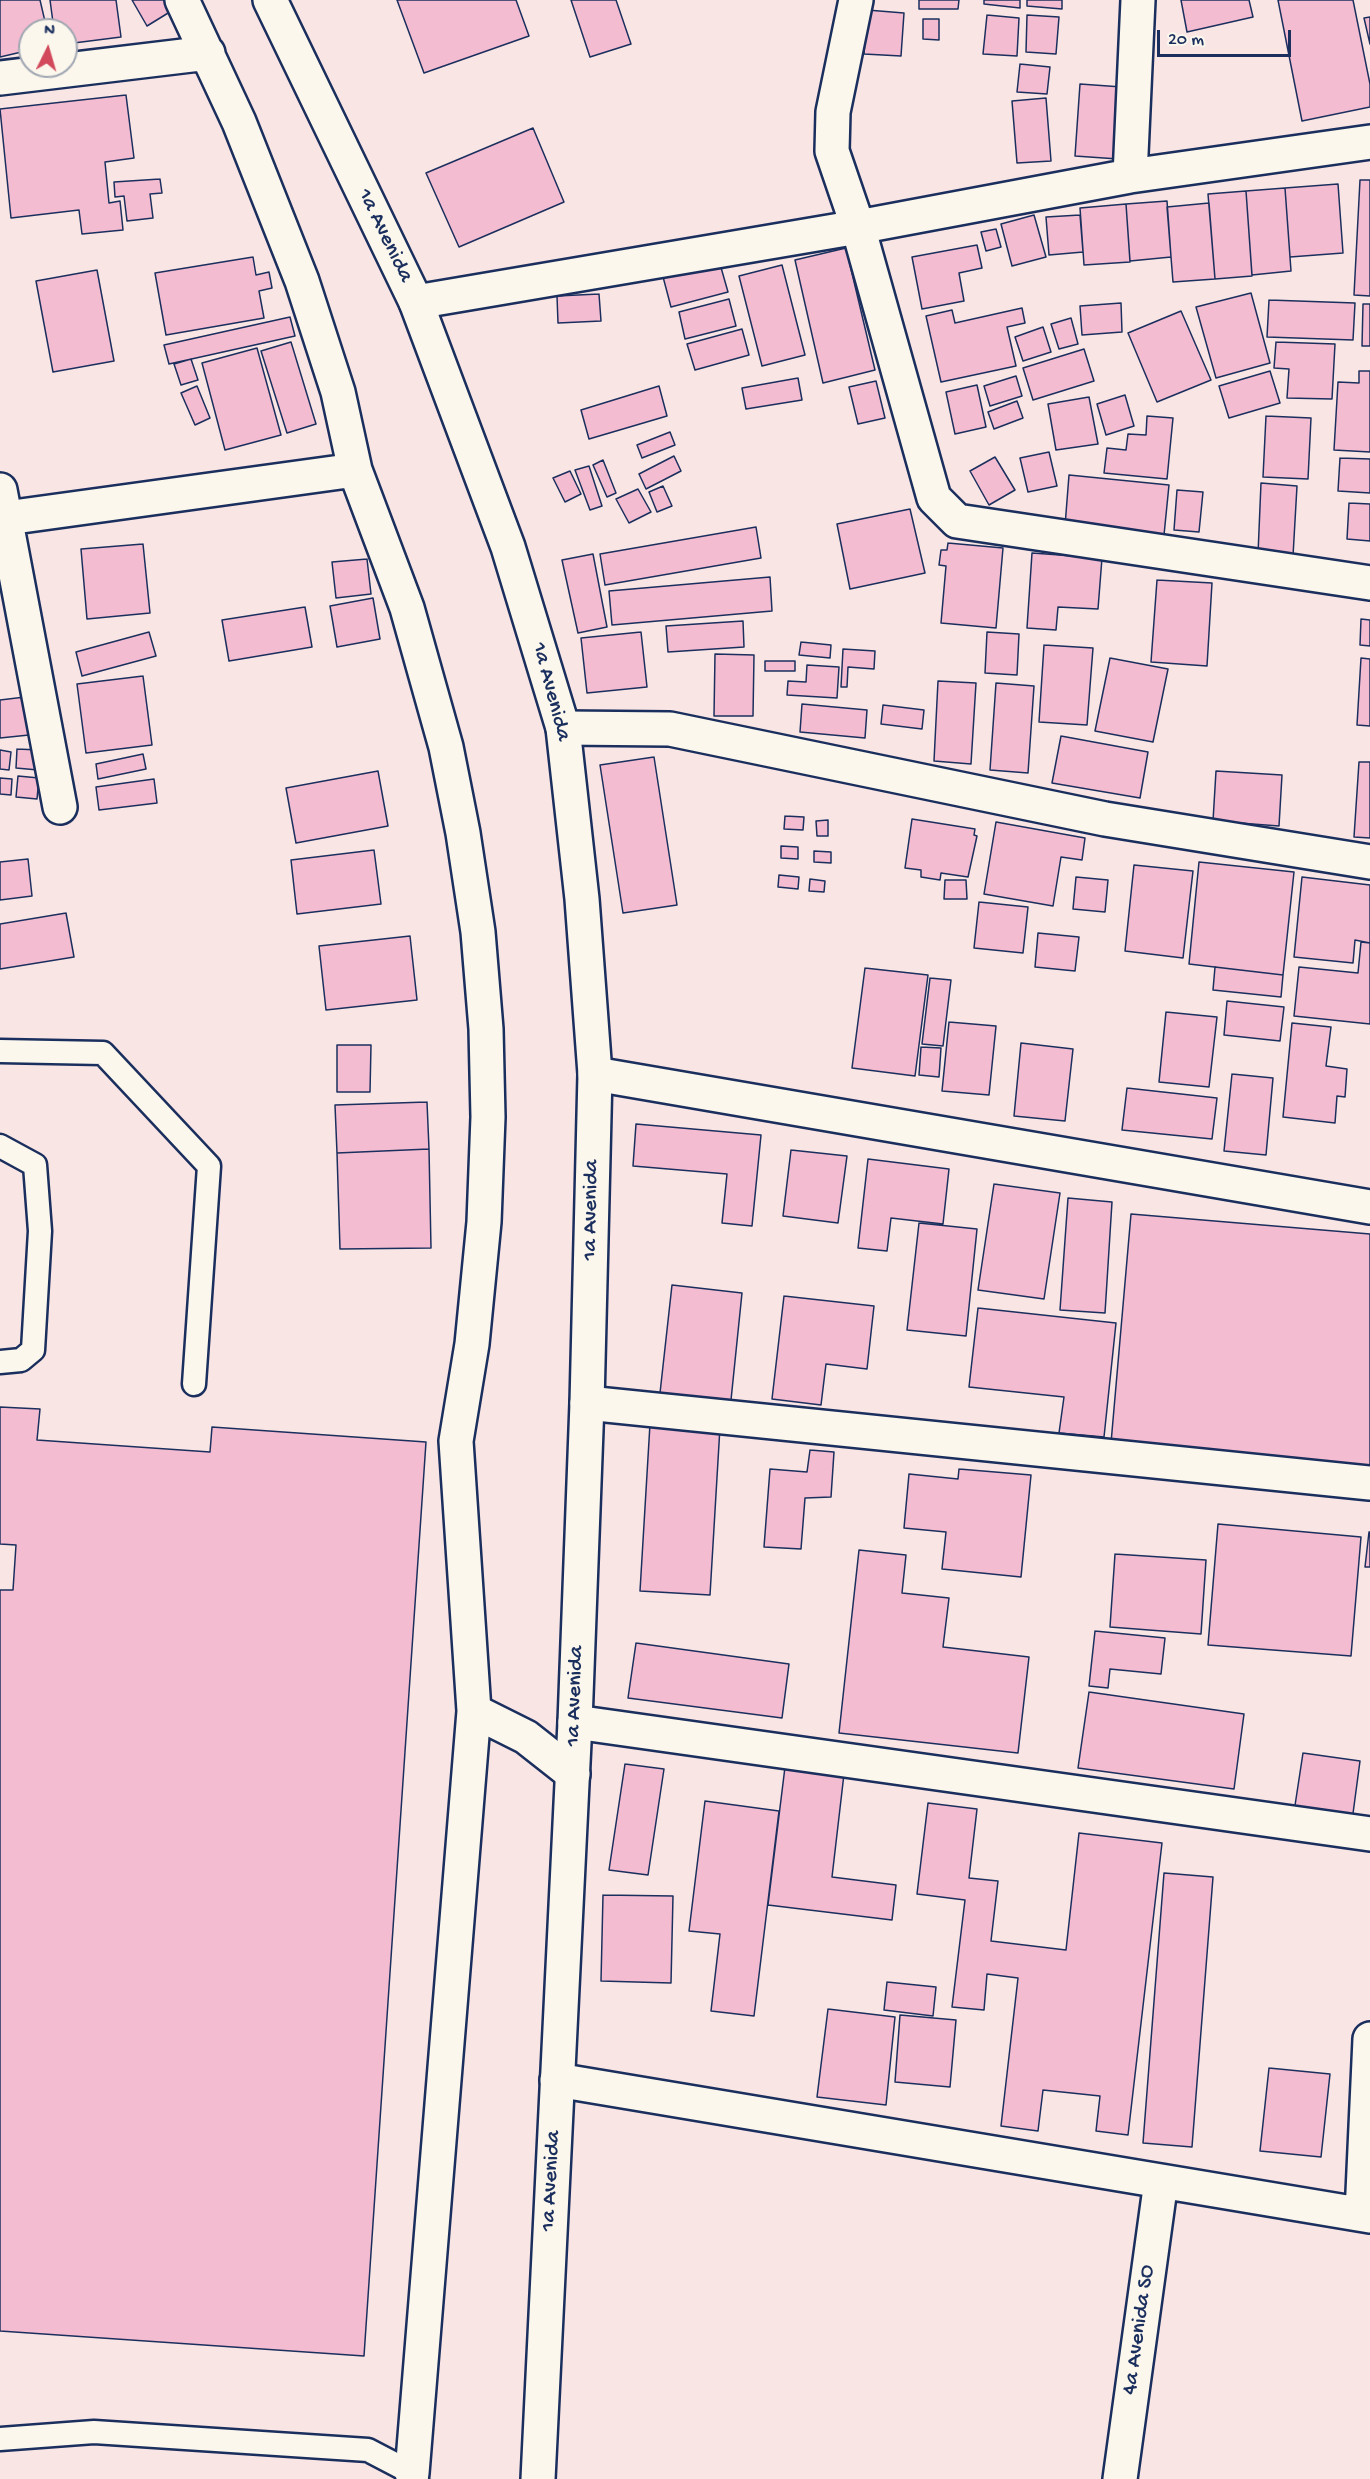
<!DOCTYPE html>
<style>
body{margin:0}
#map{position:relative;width:1370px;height:2479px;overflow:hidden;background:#f9e5e4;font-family:"Gochi Hand",sans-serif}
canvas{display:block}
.north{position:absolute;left:18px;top:18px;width:60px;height:60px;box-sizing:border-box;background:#fbf7ec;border:2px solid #a1a7b3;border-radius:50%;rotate:5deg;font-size:16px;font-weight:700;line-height:24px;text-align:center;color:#1b2f5e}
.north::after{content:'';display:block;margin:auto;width:21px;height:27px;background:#d1495b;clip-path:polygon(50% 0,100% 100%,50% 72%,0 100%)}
.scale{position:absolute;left:1157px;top:30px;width:134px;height:27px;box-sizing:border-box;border:3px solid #1b2f5e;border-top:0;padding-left:8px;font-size:18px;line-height:21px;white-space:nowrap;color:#1b2f5e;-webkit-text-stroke:4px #fbf7ec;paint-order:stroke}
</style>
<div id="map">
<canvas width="1370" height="2479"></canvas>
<div class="north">N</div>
<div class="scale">20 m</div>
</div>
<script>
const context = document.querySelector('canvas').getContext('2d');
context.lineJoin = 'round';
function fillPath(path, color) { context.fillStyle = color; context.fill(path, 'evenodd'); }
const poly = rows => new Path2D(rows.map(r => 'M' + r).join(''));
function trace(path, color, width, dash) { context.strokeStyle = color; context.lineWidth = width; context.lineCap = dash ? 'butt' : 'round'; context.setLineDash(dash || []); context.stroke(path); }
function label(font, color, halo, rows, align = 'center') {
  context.font = font + ' "Gochi Hand",sans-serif'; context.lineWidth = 4.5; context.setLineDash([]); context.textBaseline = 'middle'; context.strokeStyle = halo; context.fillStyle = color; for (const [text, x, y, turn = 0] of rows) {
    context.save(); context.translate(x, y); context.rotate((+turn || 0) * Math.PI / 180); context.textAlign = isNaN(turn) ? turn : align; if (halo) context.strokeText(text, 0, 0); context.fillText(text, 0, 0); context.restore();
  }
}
const building = poly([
 [0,0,40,0,47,30,30,30,30,50,0,57,0,0],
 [50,0,116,0,121,37,66,44,66,30,54,30,50,0],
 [132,0,167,0,173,10,147,26,132,0],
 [397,0,516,0,529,36,424,73,397,0],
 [571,0,616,0,631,44,590,57,571,0],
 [919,0,959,0,958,9,919,9,919,0],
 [984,0,1020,0,1020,8,984,4,984,0],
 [1027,0,1062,0,1062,9,1027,6,1027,0],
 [1181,0,1249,0,1253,17,1187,32,1181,0],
 [1278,0,1353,0,1370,84,1370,107,1302,121,1278,0],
 [867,10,904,13,901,56,864,54,867,10],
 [987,15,1019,18,1017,56,983,54,987,15],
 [1027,15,1059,17,1056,54,1026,52,1027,15],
 [1370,17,1370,44,1364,18,1370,17],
 [923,19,939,19,939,40,923,39,923,19],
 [1020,64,1050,67,1047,94,1017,92,1020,64],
 [1080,84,1122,87,1118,159,1075,156,1080,84],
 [126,95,134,158,105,162,109,203,120,201,123,230,82,234,79,210,11,218,0,109,126,95],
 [1046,98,1051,161,1017,163,1012,101,1046,98],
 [533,128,564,202,459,247,426,173,533,128],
 [160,179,162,193,150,194,153,218,127,221,124,196,115,197,114,182,160,179],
 [1360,180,1370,180,1370,296,1354,295,1360,180],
 [1338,184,1343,253,1290,257,1285,188,1338,184],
 [1285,188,1291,271,1252,275,1246,191,1285,188],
 [1246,191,1252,276,1215,279,1208,194,1246,191],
 [1167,201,1171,257,1130,261,1126,204,1167,201],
 [1209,203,1215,279,1173,282,1167,207,1209,203],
 [1126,204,1130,262,1084,265,1080,208,1126,204],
 [1034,215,1046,257,1012,266,1001,224,1034,215],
 [1080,215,1083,252,1049,255,1046,217,1080,215],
 [996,229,1001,247,986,251,981,232,996,229],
 [977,245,982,268,959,273,964,301,922,309,912,257,977,245],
 [846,248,875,370,823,383,795,260,846,248],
 [253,257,256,275,269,272,272,288,259,291,264,318,166,335,155,273,253,257],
 [718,257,728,292,671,307,662,273,718,257],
 [782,265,805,355,762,366,739,276,782,265],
 [97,270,114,361,53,372,36,281,97,270],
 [1251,293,1270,363,1216,378,1196,307,1251,293],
 [599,294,601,321,558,323,557,296,599,294],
 [729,299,736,326,685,339,679,312,729,299],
 [1269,300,1355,303,1353,340,1267,337,1269,300],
 [1121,303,1122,332,1082,335,1080,306,1121,303],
 [1363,304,1370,304,1370,346,1362,346,1363,304],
 [1022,308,1025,323,1007,327,1016,366,941,382,926,316,952,310,955,323,1022,308],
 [1181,311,1211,380,1157,402,1128,333,1181,311],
 [290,317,295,336,169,364,164,345,290,317],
 [1071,318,1078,344,1059,349,1051,324,1071,318],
 [1043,327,1051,352,1023,361,1015,337,1043,327],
 [742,329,749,355,695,370,687,344,742,329],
 [291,342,316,424,287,433,261,351,291,342],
 [1276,342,1335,344,1332,399,1287,398,1289,369,1274,368,1276,342],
 [257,348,281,435,225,450,202,363,257,348],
 [1084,349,1094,381,1033,400,1023,368,1084,349],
 [191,359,198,380,181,385,174,364,191,359],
 [1270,371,1280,403,1229,418,1219,386,1270,371],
 [1359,371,1370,371,1370,452,1334,450,1338,382,1359,383,1359,371],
 [1016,376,1022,396,990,406,984,386,1016,376],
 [798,378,802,400,746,409,742,388,798,378],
 [876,381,885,418,858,424,849,387,876,381],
 [977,385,986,427,955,434,946,392,977,385],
 [197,386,210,418,195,425,181,393,197,386],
 [659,386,667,416,589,439,581,410,659,386],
 [1125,395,1134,426,1106,435,1097,404,1125,395],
 [1089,397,1098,444,1056,450,1048,404,1089,397],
 [1017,401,1023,418,994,429,988,412,1017,401],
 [1147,416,1173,418,1167,479,1104,473,1107,448,1126,450,1128,434,1146,435,1147,416],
 [1266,416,1311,418,1308,479,1263,477,1266,416],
 [670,432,675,445,642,458,637,445,670,432],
 [1049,452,1057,486,1028,492,1020,458,1049,452],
 [674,456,681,471,646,489,639,474,674,456],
 [995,457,1015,490,989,505,970,471,995,457],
 [1340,458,1370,459,1370,493,1338,491,1340,458],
 [603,460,616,493,607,497,593,465,603,460],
 [589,466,602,506,590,510,575,470,589,466],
 [570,471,581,494,565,502,553,478,570,471],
 [1069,475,1169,485,1164,535,1065,526,1069,475],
 [1261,483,1297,486,1293,556,1258,554,1261,483],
 [663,486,672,506,657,512,649,492,663,486],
 [638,489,651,512,629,523,616,499,638,489],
 [1177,490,1203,492,1199,532,1174,530,1177,490],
 [1349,503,1370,504,1370,541,1347,539,1349,503],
 [910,509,925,573,850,589,837,524,910,509],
 [756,527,761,558,605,585,600,554,756,527],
 [948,543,1003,548,996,628,941,623,946,566,939,565,941,550,947,550,948,543],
 [143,544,150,613,87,619,81,549,143,544],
 [1032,553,1102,558,1098,609,1058,607,1056,630,1027,628,1032,553],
 [593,554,607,627,578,633,562,560,593,554],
 [367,559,371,594,336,598,332,562,367,559],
 [770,577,772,611,612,625,609,591,770,577],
 [1157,580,1212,583,1207,666,1151,662,1157,580],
 [373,598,380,639,337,647,330,606,373,598],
 [305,607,312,647,229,661,222,620,305,607],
 [1361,619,1370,620,1370,646,1360,645,1361,619],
 [743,621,744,647,668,652,666,626,743,621],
 [149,632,156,656,82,676,76,652,149,632],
 [641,632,647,687,587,693,581,638,641,632],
 [987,632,1019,634,1017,675,985,673,987,632],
 [801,642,831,645,830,658,799,655,801,642],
 [1044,645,1093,648,1087,725,1039,722,1044,645],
 [843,649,875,651,874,669,848,667,847,687,841,687,843,649],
 [715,654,754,655,753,716,714,716,715,654],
 [1110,658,1168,669,1153,742,1095,731,1110,658],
 [1361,658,1370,659,1370,726,1357,725,1361,658],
 [765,661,795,661,795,671,765,671,765,661],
 [807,665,839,667,837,698,787,695,788,681,806,682,807,665],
 [143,676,152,745,86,753,77,684,143,676],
 [938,681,976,683,971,764,934,761,938,681],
 [996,683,1034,686,1028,773,990,770,996,683],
 [25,697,29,735,0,738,0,700,25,697],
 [802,704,867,710,865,738,800,732,802,704],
 [883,705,924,710,922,729,881,724,883,705],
 [1061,736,1148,752,1140,798,1052,783,1061,736],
 [17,749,39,750,38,770,16,768,17,749],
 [0,750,11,752,9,770,0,769,0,750],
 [143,754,146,769,98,779,96,764,143,754],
 [654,757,677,905,623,913,600,765,654,757],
 [1359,762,1370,762,1370,838,1354,837,1359,762],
 [378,771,388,826,296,843,286,788,378,771],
 [1216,771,1282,775,1279,826,1213,821,1216,771],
 [18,776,39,778,37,799,16,797,18,776],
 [0,778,12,779,11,795,0,794,0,778],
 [154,779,157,803,99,810,96,787,154,779],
 [785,816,804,817,803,830,784,829,785,816],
 [912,819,975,829,974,835,977,836,968,877,941,873,940,880,921,877,921,870,905,868,912,819],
 [828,820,828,836,817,836,816,821,828,820],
 [996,822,1085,838,1082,860,1061,857,1053,906,984,894,996,822],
 [781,846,798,847,798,859,781,858,781,846],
 [374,850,381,904,297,914,291,860,374,850],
 [814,851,831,852,831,863,814,862,814,851],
 [28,859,32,896,0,900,0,862,28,859],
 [1199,862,1294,872,1283,975,1189,964,1199,862],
 [1134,865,1193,871,1183,958,1125,951,1134,865],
 [779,875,799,877,798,889,778,887,779,875],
 [1076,877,1108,880,1105,912,1073,909,1076,877],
 [1302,877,1370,885,1370,943,1355,940,1353,963,1294,957,1302,877],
 [810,879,825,881,824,892,809,891,810,879],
 [945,880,966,880,967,899,944,899,945,880],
 [979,902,1028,907,1023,953,974,948,979,902],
 [66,913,74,957,0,969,0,924,66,913],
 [1038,933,1079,937,1075,971,1035,967,1038,933],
 [410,936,417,1000,326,1010,319,946,410,936],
 [1361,942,1370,943,1370,1024,1294,1016,1299,967,1358,973,1361,942],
 [1215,967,1283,975,1281,997,1213,990,1215,967],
 [865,968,928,975,915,1076,852,1068,865,968],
 [930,978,951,980,943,1046,922,1044,930,978],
 [1227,1001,1284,1007,1280,1041,1224,1035,1227,1001],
 [1166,1012,1217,1017,1209,1087,1159,1082,1166,1012],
 [949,1022,996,1026,989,1095,942,1091,949,1022],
 [1292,1023,1331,1027,1326,1066,1347,1069,1345,1097,1337,1096,1335,1123,1283,1117,1292,1023],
 [1021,1043,1073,1049,1065,1121,1014,1116,1021,1043],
 [337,1045,371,1045,370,1092,337,1092,337,1045],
 [921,1047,941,1048,939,1077,919,1075,921,1047],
 [1232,1074,1273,1078,1266,1155,1224,1151,1232,1074],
 [1127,1088,1217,1098,1212,1139,1122,1130,1127,1088],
 [427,1102,429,1149,337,1153,335,1105,427,1102],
 [636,1124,761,1135,752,1226,722,1223,727,1174,633,1166,636,1124],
 [429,1149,431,1248,340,1249,337,1153,429,1149],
 [791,1150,847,1156,838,1223,783,1216,791,1150],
 [868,1159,949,1169,943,1224,891,1218,887,1251,858,1248,868,1159],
 [994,1184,1060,1193,1044,1299,978,1290,994,1184],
 [1068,1198,1112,1202,1105,1313,1060,1310,1068,1198],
 [1131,1214,1370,1234,1370,1466,1111,1443,1131,1214],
 [919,1223,977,1229,966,1336,907,1330,919,1223],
 [672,1285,742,1293,731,1400,660,1393,672,1285],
 [784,1296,874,1306,867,1369,826,1364,821,1405,772,1399,784,1296],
 [978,1308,1116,1323,1104,1437,1059,1433,1064,1397,969,1387,978,1308],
 [0,1407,40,1409,37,1440,210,1452,212,1427,426,1442,364,2356,0,2331,0,1590,13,1590,16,1545,0,1544,0,1407],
 [650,1424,720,1427,710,1595,640,1591,650,1424],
 [810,1450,834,1452,831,1497,805,1498,801,1549,764,1547,770,1469,807,1472,810,1450],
 [959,1469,1031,1475,1021,1577,942,1569,946,1532,904,1528,909,1474,958,1479,959,1469],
 [1218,1524,1361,1537,1351,1656,1208,1645,1218,1524],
 [1369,1532,1370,1532,1370,1567,1365,1567,1369,1532],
 [859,1550,906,1555,902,1593,949,1598,943,1647,1029,1657,1018,1753,839,1733,859,1550],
 [1115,1554,1206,1560,1201,1634,1110,1627,1115,1554],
 [1095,1631,1165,1638,1161,1674,1110,1669,1108,1688,1089,1686,1095,1631],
 [636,1643,789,1664,782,1718,628,1698,636,1643],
 [1089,1692,1244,1714,1234,1789,1078,1768,1089,1692],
 [1303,1753,1360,1761,1352,1821,1294,1812,1303,1753],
 [625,1764,664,1769,648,1875,609,1870,625,1764],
 [785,1767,844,1774,832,1877,896,1885,892,1920,768,1905,785,1767],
 [705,1801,779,1811,754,2016,711,2011,720,1934,689,1931,705,1801],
 [928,1803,977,1809,969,1878,998,1881,991,1941,1066,1950,1079,1833,1162,1843,1128,2135,1096,2131,1100,2096,1043,2090,1038,2131,1001,2126,1018,1978,987,1974,984,2010,952,2007,965,1900,917,1894,928,1803],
 [1164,1873,1213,1877,1192,2147,1143,2143,1164,1873],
 [603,1895,673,1896,671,1983,601,1981,603,1895],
 [887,1982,936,1987,933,2016,884,2010,887,1982],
 [828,2009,895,2017,886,2105,817,2097,828,2009],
 [900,2015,956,2020,950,2087,895,2082,900,2015],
 [1269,2068,1330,2074,1321,2157,1260,2151,1269,2068]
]);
fillPath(building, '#f4bcd0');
trace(building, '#1b2f5e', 1.5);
const service = poly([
 [0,1051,103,1053,209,1166,194,1384],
 [0,1146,35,1165,40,1231,33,1350,21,1360,0,1362],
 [0,2439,94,2432,368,2450,412,2473,417,2479]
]);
const minor = poly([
 [182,0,239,122,302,281,338,392,355,470,407,608,446,747,463,833,478,932,486,1029,488,1117,484,1222,472,1344,456,1441,474,1711,526,1737,573,1774],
 [856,0,833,112,832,151,858,227,934,498,957,521,1370,583],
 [0,78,208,53],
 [1130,176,1138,0],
 [416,302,858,227,1130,176,1370,142],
 [0,490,60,807],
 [0,519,355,470],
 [563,728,670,729,1105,819,1370,862],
 [595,1074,1370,1207],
 [587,1403,1370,1483],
 [575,1722,1370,1834],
 [557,2080,1370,2216],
 [1362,2214,1370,2039],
 [412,2473,474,1711],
 [1120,2479,1161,2181]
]);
const tertiary = poly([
 [270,0,416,302,508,547,563,728,582,899,595,1074,587,1403,575,1722,538,2479]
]);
trace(service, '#1b2f5e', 27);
trace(minor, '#1b2f5e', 38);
trace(tertiary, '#1b2f5e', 38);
trace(service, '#fbf7ec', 22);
trace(minor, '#fbf7ec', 33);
trace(tertiary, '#fbf7ec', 33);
label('22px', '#1b2f5e', '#fbf7ec', [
 ["1a Avenida",384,236,64],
 ["1a Avenida",550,692,75],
 ["1a Avenida",592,1210,-89],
 ["1a Avenida",576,1696,-88],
 ["1a Avenida",552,2181,-87],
 ["4a Avenida SO",1140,2330,-82]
]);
</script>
